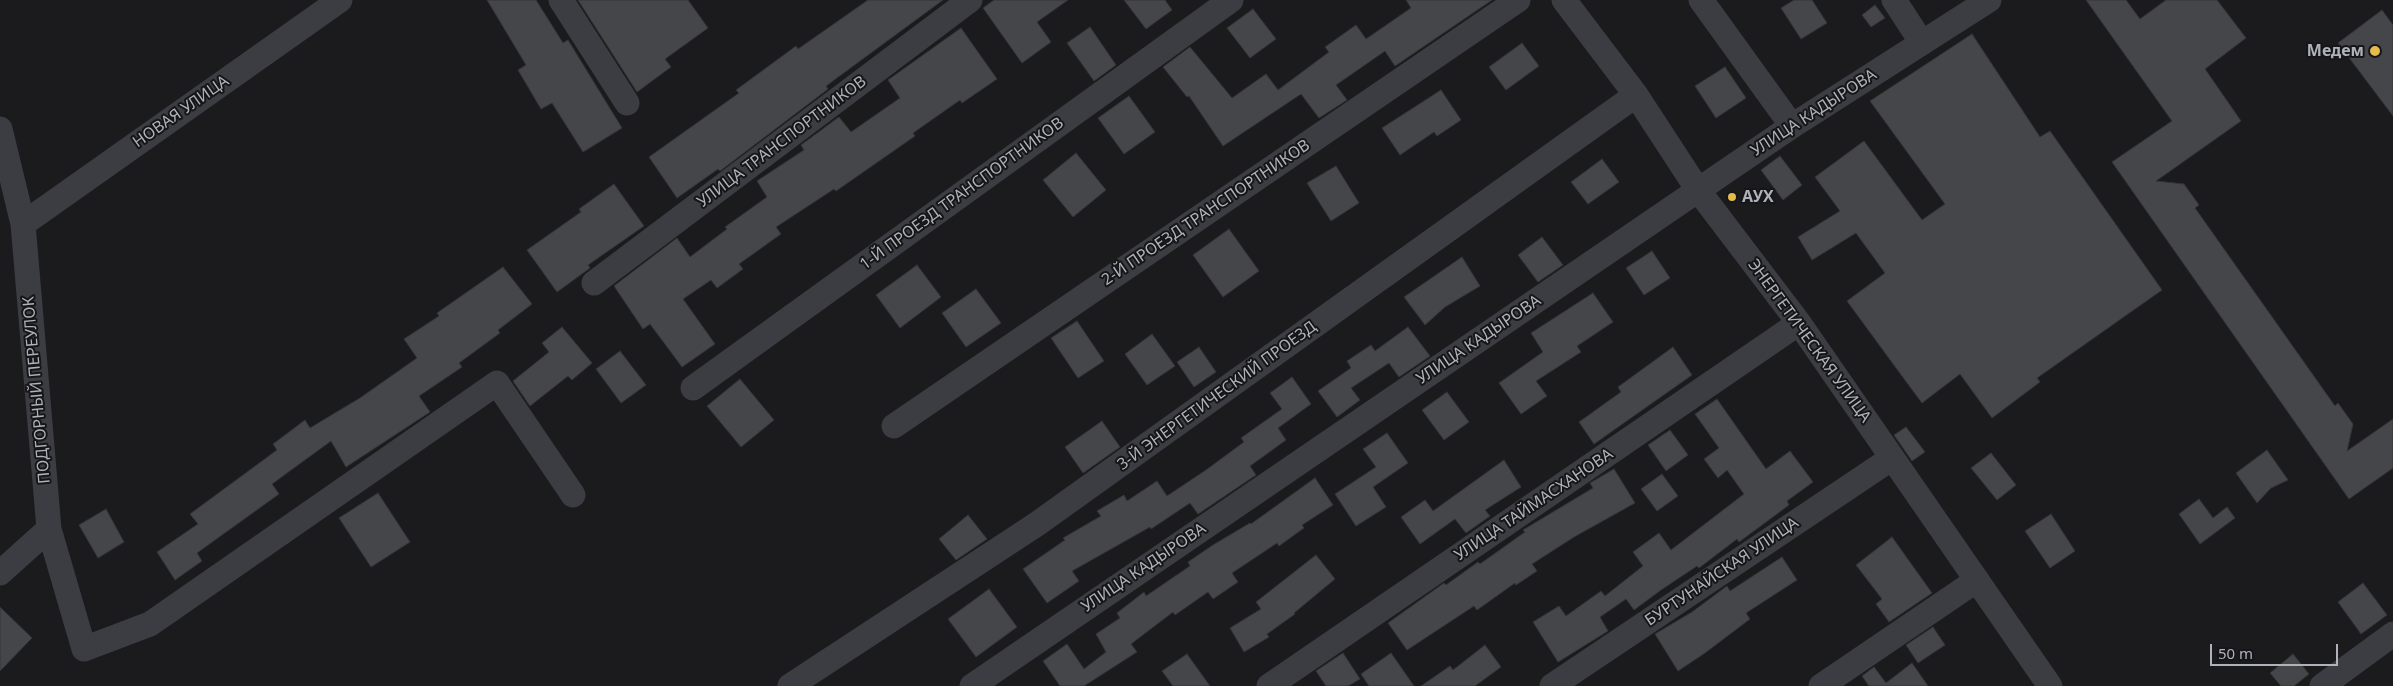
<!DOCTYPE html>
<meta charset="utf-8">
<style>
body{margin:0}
#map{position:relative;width:2393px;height:686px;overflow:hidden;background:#1b1b1d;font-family:"Noto Sans",sans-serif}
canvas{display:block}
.scale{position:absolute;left:2210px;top:644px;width:128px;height:22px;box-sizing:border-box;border:2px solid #afb2bb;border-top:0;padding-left:6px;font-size:15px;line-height:18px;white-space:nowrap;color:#afb2bb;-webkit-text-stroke:4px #161618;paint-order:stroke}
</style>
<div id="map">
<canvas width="2393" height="686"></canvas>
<div class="scale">50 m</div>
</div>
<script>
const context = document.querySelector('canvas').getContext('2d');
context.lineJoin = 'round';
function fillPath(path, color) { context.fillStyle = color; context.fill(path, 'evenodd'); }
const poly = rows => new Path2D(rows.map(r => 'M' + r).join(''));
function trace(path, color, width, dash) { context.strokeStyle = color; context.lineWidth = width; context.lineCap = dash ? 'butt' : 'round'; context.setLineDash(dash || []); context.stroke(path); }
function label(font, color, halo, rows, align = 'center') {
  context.font = font + ' "Noto Sans",sans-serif'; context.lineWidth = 4; context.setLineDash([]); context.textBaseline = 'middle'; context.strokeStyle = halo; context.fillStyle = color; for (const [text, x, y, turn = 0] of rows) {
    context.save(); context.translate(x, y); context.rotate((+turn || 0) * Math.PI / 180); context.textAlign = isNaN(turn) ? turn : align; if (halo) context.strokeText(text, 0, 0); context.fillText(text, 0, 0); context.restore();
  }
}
const building = poly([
 [487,0,536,0,563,43,568,40,622,128,583,152,552,103,541,109,518,70,526,65,487,0],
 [578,0,688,0,708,28,665,59,671,67,637,92,578,0],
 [868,0,943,0,826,86,828,89,720,171,718,169,677,198,649,157,739,93,736,90,796,46,798,49,868,0],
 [994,0,1068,0,1037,22,1051,42,1022,63,983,8,994,0],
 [1124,0,1165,0,1172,10,1146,29,1124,0],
 [1406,0,1492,0,1395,66,1385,51,1336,85,1347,100,1319,118,1301,94,1223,146,1189,96,1187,97,1163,67,1190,47,1232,98,1266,74,1278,90,1329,52,1325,47,1356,25,1366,39,1411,8,1406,0],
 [1794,0,1812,0,1827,23,1801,39,1781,8,1794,0],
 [2086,0,2126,0,2140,19,2166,0,2217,0,2246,38,2205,69,2241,121,2156,181,2184,184,2199,205,2195,208,2335,406,2338,403,2353,424,2347,451,2393,419,2393,468,2349,499,2112,162,2172,121,2086,0],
 [1875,5,1885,18,1871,27,1862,15,1875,5],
 [1253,9,1276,39,1250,58,1227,28,1253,9],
 [2382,10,2393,25,2393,116,2338,43,2382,10],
 [1090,27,1116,65,1094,81,1067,43,1090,27],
 [961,28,997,79,962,103,960,100,913,133,915,136,836,191,834,189,776,227,781,234,739,264,743,269,717,288,711,280,683,299,715,344,682,367,650,324,643,329,614,286,677,238,690,257,727,229,725,227,767,197,757,181,804,150,801,145,839,117,851,132,900,98,888,80,961,28],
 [1972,34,2040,137,2050,131,2162,290,2037,378,2040,382,1992,418,1960,374,1922,403,1899,372,1847,301,1885,273,1856,233,1812,260,1798,237,1840,211,1815,177,1864,141,1922,220,1945,204,1870,101,1972,34],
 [1522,43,1539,66,1506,90,1489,67,1522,43],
 [1725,67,1746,98,1716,118,1695,86,1725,67],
 [1441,90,1461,120,1437,136,1434,132,1400,155,1382,128,1441,90],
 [1129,96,1155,132,1124,154,1098,118,1129,96],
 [1076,153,1106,190,1073,217,1043,180,1076,153],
 [1780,156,1802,185,1783,200,1761,170,1780,156],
 [1602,159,1619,182,1588,204,1571,182,1602,159],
 [1336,166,1359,203,1331,221,1307,183,1336,166],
 [614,184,644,226,588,265,590,268,557,292,527,250,581,212,579,209,614,184],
 [1229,229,1259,271,1223,297,1193,255,1229,229],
 [1542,237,1563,265,1538,282,1518,255,1542,237],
 [1652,251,1670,278,1644,295,1626,268,1652,251],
 [1462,257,1480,286,1445,307,1425,325,1404,297,1462,257],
 [917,265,941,297,900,328,876,295,917,265],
 [503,267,532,304,498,330,500,333,459,363,462,367,419,396,430,412,346,467,331,441,272,484,279,494,197,553,202,561,175,580,157,552,198,524,190,514,277,450,273,444,305,420,310,428,360,398,417,358,404,339,439,316,437,313,503,267],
 [976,289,1001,323,966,347,942,313,976,289],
 [1593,293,1613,322,1577,346,1581,352,1536,381,1547,396,1521,414,1499,383,1543,352,1531,333,1593,293],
 [1077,321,1104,361,1078,378,1051,338,1077,321],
 [562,327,592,363,572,380,568,376,530,406,513,381,549,352,542,343,562,327],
 [1408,327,1430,356,1399,377,1389,363,1351,388,1360,400,1337,417,1318,391,1351,368,1347,361,1371,345,1375,351,1408,327],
 [1152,334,1175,366,1147,385,1125,354,1152,334],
 [1199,347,1216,372,1194,387,1177,362,1199,347],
 [1673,347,1692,375,1594,444,1579,422,1621,392,1618,387,1673,347],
 [620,351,646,385,621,403,596,369,620,351],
 [1292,377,1311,404,1278,428,1286,440,1250,466,1256,475,1198,514,1190,503,1151,529,1150,527,1072,571,1079,581,1047,603,1023,569,1065,540,1063,538,1101,516,1097,511,1124,495,1127,501,1157,481,1167,496,1206,470,1244,442,1241,438,1282,409,1270,393,1292,377],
 [740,379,774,420,741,447,707,406,740,379],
 [1447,392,1469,422,1444,440,1422,410,1447,392],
 [1717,399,1766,469,1790,451,1813,482,1787,501,1789,505,1758,528,1739,542,1737,539,1699,568,1697,566,1661,590,1634,610,1626,599,1600,617,1608,631,1558,662,1533,622,1559,606,1566,616,1601,591,1605,596,1643,566,1633,552,1659,533,1671,550,1744,494,1727,470,1718,478,1704,459,1719,448,1695,414,1717,399],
 [1102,421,1120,447,1083,473,1065,447,1102,421],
 [1906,427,1925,452,1912,461,1894,435,1906,427],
 [1670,430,1688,455,1666,471,1648,445,1670,430],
 [1387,433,1408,463,1373,487,1386,507,1356,526,1335,494,1376,467,1363,449,1387,433],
 [2267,450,2288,480,2271,488,2257,503,2236,473,2267,450],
 [1991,453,2016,485,1997,500,1971,468,1991,453],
 [1504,460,1521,487,1485,510,1490,516,1466,533,1455,519,1420,544,1401,517,1425,500,1433,511,1504,460],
 [1614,469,1635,503,1574,537,1532,564,1537,571,1516,585,1515,583,1477,610,1474,606,1407,650,1388,623,1444,583,1446,585,1478,562,1480,564,1525,532,1523,530,1593,488,1590,483,1614,469],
 [1662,474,1678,496,1657,511,1641,489,1662,474],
 [1315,478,1333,505,1302,525,1304,528,1279,546,1277,543,1232,573,1238,582,1213,599,1208,592,1175,615,1173,612,1131,644,1137,652,1084,686,1060,686,1043,661,1067,644,1084,669,1106,652,1096,634,1120,618,1117,613,1144,592,1146,596,1190,566,1188,562,1213,545,1250,523,1251,524,1315,478],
 [378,493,410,542,371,567,339,518,378,493],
 [2199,499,2213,518,2227,507,2235,518,2200,544,2179,514,2199,499],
 [106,509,124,542,98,558,79,525,106,509],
 [2051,514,2075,551,2050,568,2025,531,2051,514],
 [968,515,987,539,956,560,939,539,968,515],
 [1892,537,1932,593,1889,622,1876,604,1882,599,1856,565,1892,537],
 [1316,555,1335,579,1294,613,1295,614,1267,634,1269,637,1244,652,1230,628,1261,609,1256,602,1316,555],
 [1782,557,1797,580,1746,613,1750,619,1705,653,1678,671,1655,634,1692,612,1727,586,1730,591,1782,557],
 [2363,583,2387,615,2361,634,2338,602,2363,583],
 [989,589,1017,627,976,657,948,619,989,589],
 [0,607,32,638,0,671,0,607],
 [1933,627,1945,645,1918,663,1906,645,1933,627],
 [1485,645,1501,667,1475,686,1421,686,1450,666,1453,670,1485,645],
 [1343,653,1360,679,1348,686,1326,686,1316,671,1343,653],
 [1391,653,1414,686,1369,686,1361,674,1391,653],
 [1187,654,1210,686,1173,686,1162,671,1187,654],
 [2293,654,2309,674,2294,686,2281,686,2270,673,2293,654],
 [1912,663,1928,686,1869,686,1862,676,1874,667,1886,683,1912,663]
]);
fillPath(building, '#45464a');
trace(building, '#353539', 1);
trace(poly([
 [561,0,627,103],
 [1564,0,1636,95,1698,190,1799,323,2050,686],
 [1701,0,1792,126],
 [1894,0,1922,43],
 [0,129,23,224,49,529,84,649,150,624,497,383,573,495],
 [23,224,340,0],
 [594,283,970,0],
 [693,388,1231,0],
 [894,426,1518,0],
 [0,573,49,529],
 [790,686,1037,524,1636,95],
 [972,686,1792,126,1989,0],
 [1269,686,1799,323],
 [1552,686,1892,458],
 [1821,686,1977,580],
 [2322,686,2393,634]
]), '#3c3d42', 25);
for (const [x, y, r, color] of [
 [2375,51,6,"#e6bb4a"],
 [1732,197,5,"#e6bb4a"]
]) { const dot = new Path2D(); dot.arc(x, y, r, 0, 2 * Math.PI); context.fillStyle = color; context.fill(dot); trace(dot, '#161618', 2); }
label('bold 16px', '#afb2bb', '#161618', [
 ["Медем",2364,51],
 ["АУХ",1742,197,"left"]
], 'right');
label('16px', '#afb2bb', '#161618', [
 ["НОВАЯ УЛИЦА",181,112,-35],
 ["УЛИЦА КАДЫРОВА",1814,113,-33],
 ["УЛИЦА ТРАНСПОРТНИКОВ",782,142,-37],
 ["1-Й ПРОЕЗД ТРАНСПОРТНИКОВ",962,194,-36],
 ["2-Й ПРОЕЗД ТРАНСПОРТНИКОВ",1206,213,-34],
 ["УЛИЦА КАДЫРОВА",1479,340,-34],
 ["ЭНЕРГЕТИЧЕСКАЯ УЛИЦА",1809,341,54],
 ["ПОДГОРНЫЙ ПЕРЕУЛОК",37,390,-95],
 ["3-Й ЭНЕРГЕТИЧЕСКИЙ ПРОЕЗД",1217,396,-36],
 ["УЛИЦА ТАЙМАСХАНОВА",1534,505,-34],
 ["УЛИЦА КАДЫРОВА",1144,568,-34],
 ["БУРТУНАЙСКАЯ УЛИЦА",1722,572,-34]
]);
</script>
